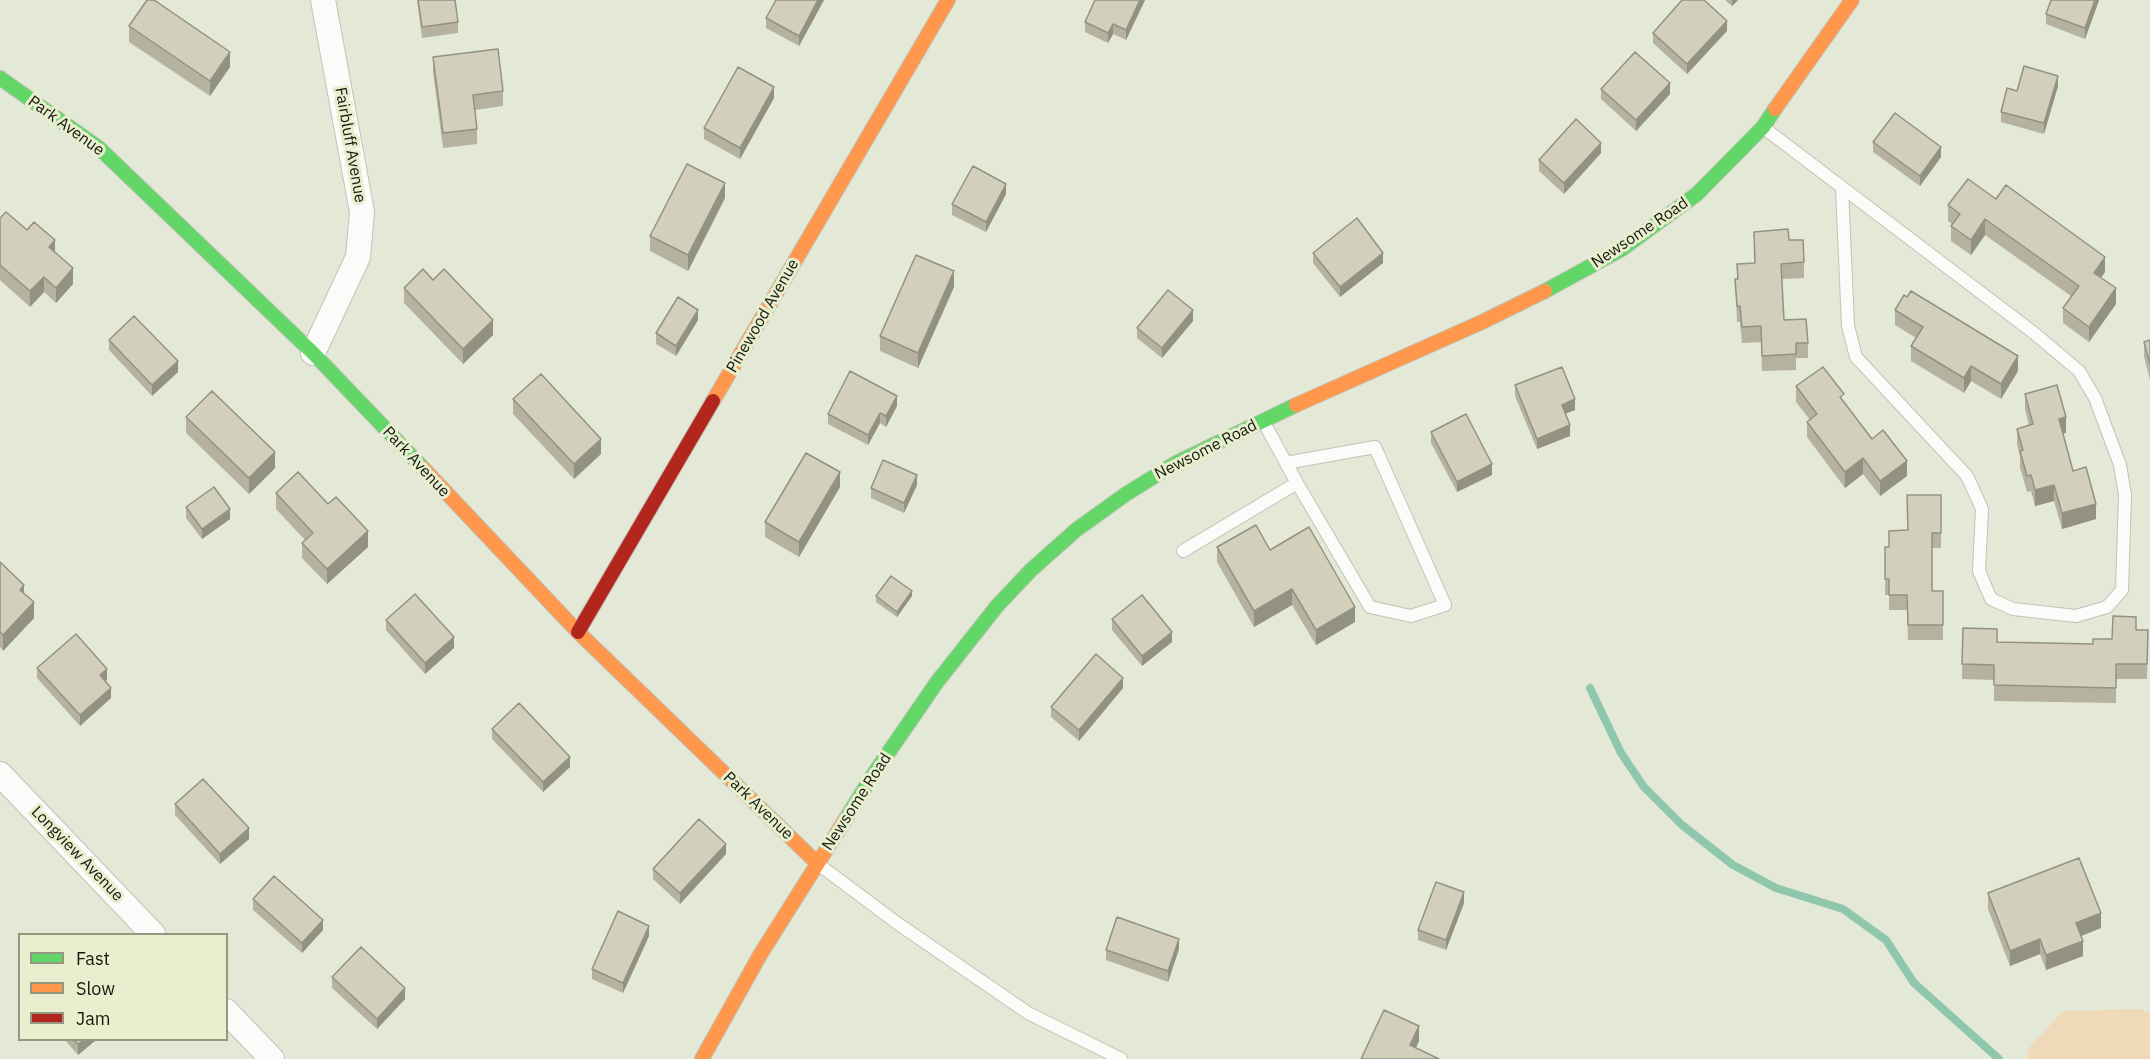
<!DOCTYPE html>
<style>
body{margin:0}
#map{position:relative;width:2150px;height:1059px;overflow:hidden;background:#e4e8d6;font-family:"IBM Plex Sans",sans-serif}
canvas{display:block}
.legend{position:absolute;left:18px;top:933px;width:210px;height:108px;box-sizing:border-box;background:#e7efcf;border:2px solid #939981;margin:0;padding:8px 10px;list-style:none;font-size:18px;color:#15180c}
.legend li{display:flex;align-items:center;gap:12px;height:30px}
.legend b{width:30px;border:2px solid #939981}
</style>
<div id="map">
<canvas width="2150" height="1059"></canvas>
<ul class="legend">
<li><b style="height:8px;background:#63d668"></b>Fast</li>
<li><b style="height:8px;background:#ff974d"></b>Slow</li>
<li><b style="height:8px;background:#b3261e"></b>Jam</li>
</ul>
</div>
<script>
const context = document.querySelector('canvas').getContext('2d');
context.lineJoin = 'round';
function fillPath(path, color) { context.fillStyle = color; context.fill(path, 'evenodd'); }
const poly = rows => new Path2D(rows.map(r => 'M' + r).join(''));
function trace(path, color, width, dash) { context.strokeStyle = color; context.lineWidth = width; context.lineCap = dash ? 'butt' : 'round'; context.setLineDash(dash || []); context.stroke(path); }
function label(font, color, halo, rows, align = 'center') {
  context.font = font + ' "IBM Plex Sans",sans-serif'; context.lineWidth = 6; context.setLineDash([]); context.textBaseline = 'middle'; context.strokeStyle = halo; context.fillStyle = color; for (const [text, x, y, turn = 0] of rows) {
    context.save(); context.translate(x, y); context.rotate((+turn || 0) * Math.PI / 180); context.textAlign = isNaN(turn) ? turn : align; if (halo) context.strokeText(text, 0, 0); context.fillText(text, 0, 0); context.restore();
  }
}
fillPath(poly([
 [2139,1009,2150,1012,2150,1059,2027,1059,2028,1049,2063,1011]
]), '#eedab8');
trace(poly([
 [1590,688,1621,753,1644,787,1682,825,1733,865,1776,888,1843,909,1886,940,1914,983,1999,1059]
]), '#8ec7ab', 8);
const lane = poly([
 [1764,128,2034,333,2079,371,2095,398,2120,465,2125,495,2122,590,2107,607,2076,616,2013,609,1991,599,1979,571,1982,509,1967,476,1856,357,1848,326,1842,188],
 [1286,463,1375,447,1445,605,1411,616,1370,607,1297,483],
 [1183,551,1297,483,1263,421],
 [818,864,897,923,1028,1013,1121,1059]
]);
const street = poly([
 [313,353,358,257,362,212,323,0],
 [0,774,153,934],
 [226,1011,272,1059]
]);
const fast = poly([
 [0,78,99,148,313,353,423,468],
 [1545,291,1622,249,1697,194,1763,127,1775,109],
 [845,820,873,775,937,682,997,606,1031,570,1076,530,1126,494,1176,463,1296,405]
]);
const slow = poly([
 [1775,109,1852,0],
 [713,401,948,0],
 [1296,405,1482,322,1545,291],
 [423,468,578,632,817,863],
 [702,1059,760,955,845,820]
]);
const jam = poly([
 [578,632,713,401]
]);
trace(lane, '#c0c3b6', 14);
trace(street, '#c0c3b6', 26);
trace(fast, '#c0c3b6', 16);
trace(slow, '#c0c3b6', 16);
trace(jam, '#c0c3b6', 16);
trace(lane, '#fbfcf9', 12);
trace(street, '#fbfcf9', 24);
trace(fast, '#63d668', 14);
trace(slow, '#ff974d', 14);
trace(jam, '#b3261e', 14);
fillPath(poly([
 [417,0,455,0,458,22,458,33,422,38],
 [776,0,824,0,799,46,766,28,766,18],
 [1095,0,1145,0,1126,40,1113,34,1108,43,1085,32,1085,22],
 [1725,0,1738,0,1732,6],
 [2051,0,2099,0,2085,39,2046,24,2046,14],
 [129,26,230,67,210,96,129,42],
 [1727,31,1687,74,1653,43,1653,33],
 [433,57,503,91,503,106,475,110,477,129,477,144,443,148,433,72],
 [2058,86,2044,134,2001,122,2001,112,2017,91],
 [1601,89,1670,94,1636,131,1601,99],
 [774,98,740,159,704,139,704,128],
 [1873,142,1941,157,1920,186,1873,152],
 [1601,153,1564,194,1539,171,1539,160],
 [1006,194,986,232,952,215,952,204],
 [725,198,688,271,650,251,650,236],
 [1996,199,2105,272,2101,278,2116,304,2089,342,2063,323,2063,308,2071,296,1985,235,1971,255,1951,241,1951,226,1952,224,1948,221,1948,205],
 [0,218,27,230,55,253,73,284,56,303,44,292,30,307,0,280],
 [1754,232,1789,240,1804,262,1804,278,1781,279,1784,320,1808,343,1808,358,1796,358,1796,370,1762,371,1761,342,1742,343,1740,322,1737,322,1735,279,1737,279,1737,264,1755,263],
 [1313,253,1383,263,1340,297,1313,263],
 [433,280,493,335,463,364,404,303,404,288],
 [954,287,918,368,880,351,880,336],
 [1895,310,2018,371,2001,399,1971,381,1964,393,1911,361,1911,346,1916,338,1895,325],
 [698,320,676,356,656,344,656,333],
 [1193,321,1162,358,1137,338,1137,328],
 [109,340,178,372,152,396,109,350],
 [2150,340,2150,380,2144,357,2144,342],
 [1515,385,1575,410,1565,414,1570,436,1537,449,1515,396],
 [1796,386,1844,401,1872,439,1907,476,1880,496,1863,474,1845,488,1807,437,1807,422,1810,420,1796,402],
 [2025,394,2066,433,2063,433,2073,471,2096,519,2062,529,2054,501,2035,506,2031,491,2027,492,2020,467,2020,456,2017,444,2017,429,2029,425,2025,409],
 [513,399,601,454,574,479,513,414],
 [897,406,886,427,880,423,868,445,828,424,828,414],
 [186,417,275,468,249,494,186,433],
 [1431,432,1492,475,1457,492,1431,443],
 [917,485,904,513,871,498,871,488],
 [840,487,799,557,765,537,765,522],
 [276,493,368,547,327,584,302,558,302,543,305,540,276,509],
 [1941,495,1941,548,1932,548,1932,591,1943,591,1943,640,1908,640,1907,610,1889,610,1889,595,1885,595,1885,547,1889,547,1907,530],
 [186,507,230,519,202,539,186,518],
 [1217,547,1270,550,1355,622,1316,645,1292,605,1254,627,1217,562],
 [0,562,24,594,34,618,3,651,0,647],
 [876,596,912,596,897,617,876,602],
 [1112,619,1172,642,1142,666,1112,630],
 [386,620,454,648,425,674,386,630],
 [1963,628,1997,642,2093,644,2112,639,2136,630,2148,630,2147,679,2116,679,2116,703,1994,701,1994,680,1962,679],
 [37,668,107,680,105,681,111,698,80,726,37,678],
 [1123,688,1079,741,1051,717,1051,707],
 [492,729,570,767,543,792,492,739],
 [175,804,249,839,220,864,175,815],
 [726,854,680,904,653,879,653,869],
 [1988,893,2101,928,2081,936,2083,956,2046,970,2040,954,2010,966,1988,909],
 [253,899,323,930,302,953,253,910],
 [1464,903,1446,950,1418,940,1418,930],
 [649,936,623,993,592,979,592,969],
 [1179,949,1168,982,1106,960,1106,950],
 [332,977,405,999,377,1029,332,988],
 [65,1040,96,1040,78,1055]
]), '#b5b3a0');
fillPath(poly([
 [818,0,824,0,799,46,799,36],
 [1140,0,1145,0,1126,40,1126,30],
 [1732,0,1738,0,1732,6],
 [2095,0,2099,0,2085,39,2085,28],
 [1727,21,1727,31,1687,74,1687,64],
 [1113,24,1113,34,1108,43,1108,33],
 [230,52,230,67,210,96,210,81],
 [2058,76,2058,86,2044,134,2044,123],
 [1670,83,1670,94,1636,131,1636,120],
 [774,87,774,98,740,159,740,148],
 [1601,143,1601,153,1564,194,1564,183],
 [1941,147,1941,157,1920,186,1920,176],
 [725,183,725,198,688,271,688,255],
 [1006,184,1006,194,986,232,986,222],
 [1985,219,1985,235,1971,255,1971,240],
 [55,240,55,256,49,247],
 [1383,253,1383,263,1340,297,1340,287],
 [2105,257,2105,272,2094,288,2094,273],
 [73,268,73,284,56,303,56,288],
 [954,271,954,287,918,368,918,353],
 [44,277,44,292,30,307,30,291],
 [2116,288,2116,304,2089,342,2089,327],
 [698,310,698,320,676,356,676,346],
 [1193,310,1193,321,1162,358,1162,348],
 [493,320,493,335,463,364,463,349],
 [2018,356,2018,371,2001,399,2001,384],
 [178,361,178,372,152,396,152,385],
 [1971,366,1971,381,1964,393,1964,378],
 [897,396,897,406,886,427,886,416],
 [1575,399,1575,410,1562,415,1562,405],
 [880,413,880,423,868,445,868,435],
 [2066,417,2066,433,2059,434,2059,419],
 [1570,425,1570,436,1537,449,1537,439],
 [601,439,601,454,574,479,574,464],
 [275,452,275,468,249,494,249,478],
 [1863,458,1863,474,1845,488,1845,472],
 [1907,461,1907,476,1880,496,1880,481],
 [1492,464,1492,475,1457,492,1457,482],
 [840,472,840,487,799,557,799,542],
 [917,475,917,485,904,513,904,503],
 [2054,485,2054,501,2035,506,2035,490],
 [2096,504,2096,519,2062,529,2062,513],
 [230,509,230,519,202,539,202,529],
 [368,531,368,547,327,584,327,569],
 [24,585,24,600,20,590],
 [1292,589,1292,605,1254,627,1254,611],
 [912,591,912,596,897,617,897,612],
 [34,602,34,618,3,651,3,635],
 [1355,607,1355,622,1316,645,1316,630],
 [1172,632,1172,642,1142,666,1142,656],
 [454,637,454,648,425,674,425,663],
 [107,669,107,680,100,686,100,675],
 [1123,678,1123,688,1079,741,1079,730],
 [111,688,111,698,80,726,80,715],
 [570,757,570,767,543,792,543,782],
 [249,828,249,839,220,864,220,854],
 [726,844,726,854,680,904,680,893],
 [1464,892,1464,903,1446,950,1446,940],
 [2101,913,2101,928,2076,938,2076,923],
 [323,920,323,930,302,953,302,943],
 [649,926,649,936,623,993,623,983],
 [1179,939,1179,949,1168,982,1168,971],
 [2040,939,2040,954,2010,966,2010,951],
 [2083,941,2083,956,2046,970,2046,955],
 [405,988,405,999,377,1029,377,1019],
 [1419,1026,1419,1041,1411,1059,1410,1045],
 [84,1040,96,1040,78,1055,78,1044]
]), '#939282');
const building = poly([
 [147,0,154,0,230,52,210,81,129,26,147,0],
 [418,0,455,0,458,22,422,27,418,0],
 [776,0,818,0,799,36,766,18,776,0],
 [1095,0,1140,0,1126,30,1113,24,1108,33,1085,22,1095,0],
 [1682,0,1704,0,1727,21,1687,64,1653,33,1682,0],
 [2051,0,2095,0,2085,28,2046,14,2051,0],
 [498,49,503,91,473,95,477,129,443,133,433,57,498,49],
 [1635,52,1670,83,1636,120,1601,89,1635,52],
 [2024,66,2058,76,2044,123,2001,112,2007,88,2017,91,2024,66],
 [738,67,774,87,740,148,704,128,738,67],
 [1895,113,1941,147,1920,176,1873,142,1895,113],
 [1576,119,1601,143,1564,183,1539,160,1576,119],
 [687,164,725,183,688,255,650,236,687,164],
 [973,166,1006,184,986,222,952,204,973,166],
 [1968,179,1996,199,2006,185,2105,257,2094,273,2116,288,2089,327,2063,308,2079,286,1985,219,1971,240,1951,226,1960,214,1948,205,1968,179],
 [6,212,27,230,34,222,55,240,49,247,73,268,56,288,44,277,30,291,0,265,0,218,6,212],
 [1357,218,1383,253,1340,287,1313,253,1357,218],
 [1788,229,1789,240,1803,240,1804,262,1781,264,1784,320,1806,319,1808,343,1796,343,1796,354,1762,356,1761,326,1742,327,1740,306,1737,306,1735,279,1738,279,1737,264,1755,263,1754,232,1788,229],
 [916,255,954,271,918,353,880,336,916,255],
 [423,269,433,280,444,269,493,320,463,349,404,288,423,269],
 [1168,290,1193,310,1162,348,1137,328,1168,290],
 [1911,291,2018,356,2001,384,1971,366,1964,378,1911,346,1923,327,1895,310,1904,295,1907,297,1911,291],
 [678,297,698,310,676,346,656,333,678,297],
 [134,316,178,361,152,385,109,340,134,316],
 [2150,340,2150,364,2144,342,2150,340],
 [1562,367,1575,399,1562,405,1570,425,1537,439,1515,385,1562,367],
 [1823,367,1844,394,1840,397,1872,439,1883,430,1907,461,1880,481,1863,458,1845,472,1807,422,1817,414,1796,386,1823,367],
 [850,371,897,396,886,416,880,413,868,435,828,414,850,371],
 [541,374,601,439,574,464,513,399,541,374],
 [2057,385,2066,417,2059,419,2073,471,2086,467,2096,504,2062,513,2054,485,2035,490,2031,475,2027,476,2020,451,2023,450,2017,429,2033,424,2025,394,2057,385],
 [212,391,275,452,249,478,186,417,212,391],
 [1466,414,1492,464,1457,482,1431,432,1466,414],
 [806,453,840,472,799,542,765,522,806,453],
 [883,460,917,475,904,503,871,488,883,460],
 [298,472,328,504,336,497,368,531,327,569,302,543,313,533,276,493,298,472],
 [214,487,230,509,202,529,186,507,214,487],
 [1907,495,1941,495,1941,533,1932,533,1932,591,1943,591,1943,625,1908,625,1907,595,1889,595,1889,579,1885,579,1885,547,1889,547,1889,531,1908,530,1907,495],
 [1256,525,1270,550,1309,527,1355,607,1316,630,1292,589,1254,611,1217,547,1256,525],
 [0,562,24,585,20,590,34,602,3,635,0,632,0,562],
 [891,576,912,591,897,612,876,596,891,576],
 [415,594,454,637,425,663,386,620,415,594],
 [1142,595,1172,632,1142,656,1112,619,1142,595],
 [2113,616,2136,617,2136,630,2148,630,2147,664,2116,664,2116,688,1994,685,1994,665,1962,664,1963,628,1997,629,1997,642,2093,644,2093,639,2112,639,2113,616],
 [76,634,107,669,100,675,111,688,80,715,37,668,76,634],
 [1096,654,1123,678,1079,730,1051,707,1096,654],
 [519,703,570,757,543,782,492,729,519,703],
 [203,779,249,828,220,854,175,804,203,779],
 [699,819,726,844,680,893,653,869,699,819],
 [2079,858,2101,913,2076,923,2083,941,2046,955,2040,939,2010,951,1988,893,2079,858],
 [274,876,323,920,302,943,253,899,274,876],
 [1436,882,1464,892,1446,940,1418,930,1436,882],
 [618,911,649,926,623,983,592,969,618,911],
 [1117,917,1179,939,1168,971,1106,950,1117,917],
 [361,947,405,988,377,1019,332,977,361,947],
 [1384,1010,1419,1026,1410,1045,1439,1059,1361,1059,1384,1010],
 [74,1040,84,1040,78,1044,74,1040]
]);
fillPath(building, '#d2d0ba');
trace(building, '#939282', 1.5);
label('16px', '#15180c', '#e7efcf', [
 ["Park Avenue",66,126,36],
 ["Fairbluff Avenue",350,145,80],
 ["Newsome Road",1640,233,-34],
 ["Pinewood Avenue",763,316,-60],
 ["Newsome Road",1206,450,-27],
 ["Park Avenue",416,462,47],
 ["Newsome Road",857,802,-57],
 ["Park Avenue",758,806,44],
 ["Longview Avenue",77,854,46]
]);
</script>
